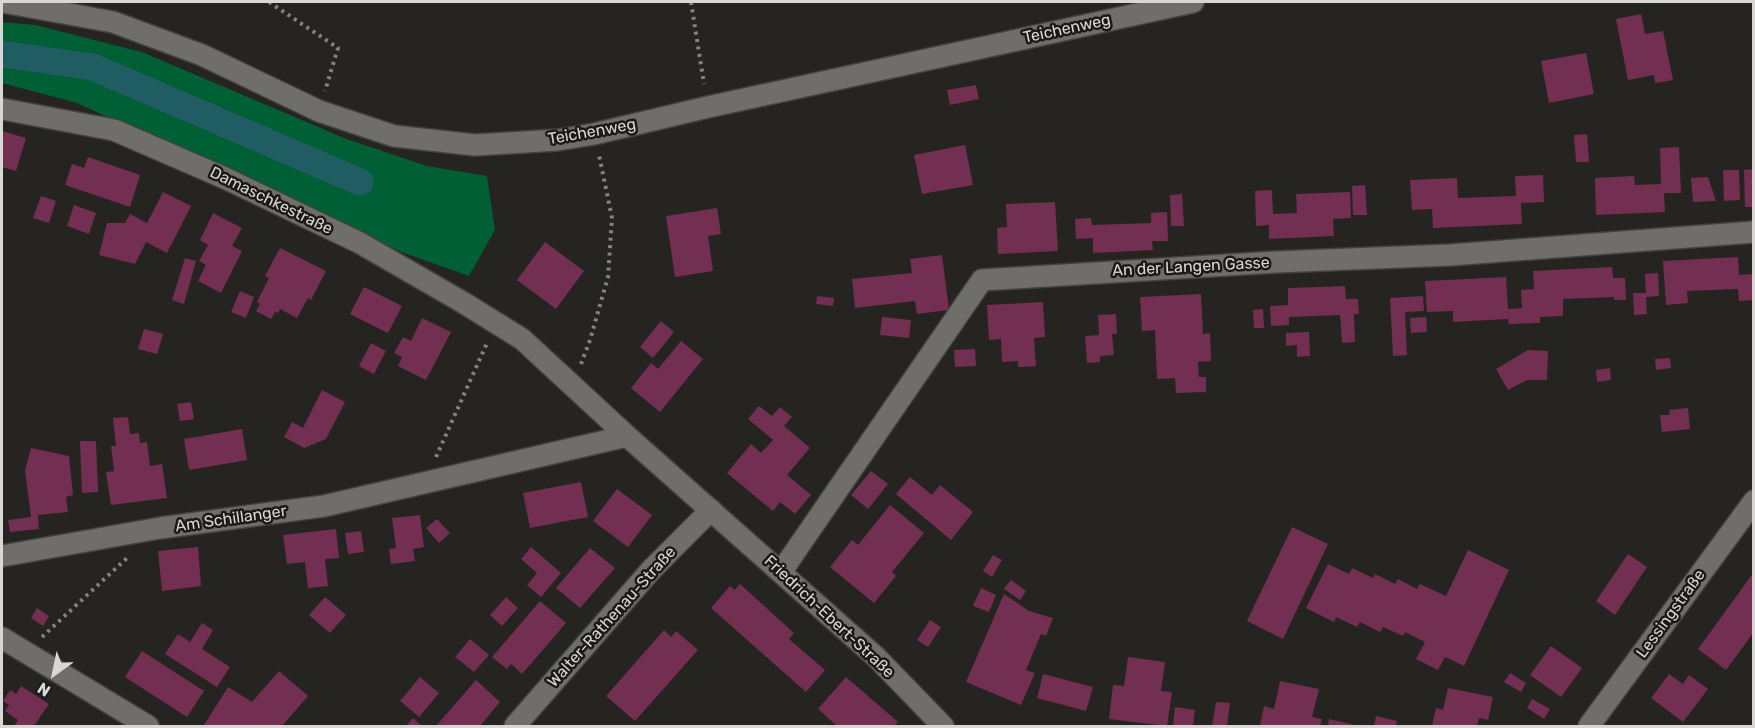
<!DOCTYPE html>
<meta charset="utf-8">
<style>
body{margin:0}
#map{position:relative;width:1755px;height:728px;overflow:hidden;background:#252420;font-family:Rubik,sans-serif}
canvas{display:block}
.frame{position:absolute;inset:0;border:3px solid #d8d7d5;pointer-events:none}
.north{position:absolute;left:24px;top:644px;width:60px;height:60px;-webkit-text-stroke:4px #1b1a17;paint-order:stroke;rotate:213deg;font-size:16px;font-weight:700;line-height:24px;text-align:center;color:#d8d7d5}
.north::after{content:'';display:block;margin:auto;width:21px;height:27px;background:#d8d7d5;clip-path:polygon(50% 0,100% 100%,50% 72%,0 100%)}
</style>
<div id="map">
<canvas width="1755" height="728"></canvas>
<div class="frame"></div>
<div class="north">N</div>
</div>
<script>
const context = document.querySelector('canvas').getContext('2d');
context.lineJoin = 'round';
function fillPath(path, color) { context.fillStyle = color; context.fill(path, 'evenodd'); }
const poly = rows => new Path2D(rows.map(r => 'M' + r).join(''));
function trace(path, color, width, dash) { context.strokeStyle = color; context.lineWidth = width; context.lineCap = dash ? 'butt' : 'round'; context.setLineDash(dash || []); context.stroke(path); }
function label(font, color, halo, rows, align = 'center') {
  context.font = font + ' Rubik,sans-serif'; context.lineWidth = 5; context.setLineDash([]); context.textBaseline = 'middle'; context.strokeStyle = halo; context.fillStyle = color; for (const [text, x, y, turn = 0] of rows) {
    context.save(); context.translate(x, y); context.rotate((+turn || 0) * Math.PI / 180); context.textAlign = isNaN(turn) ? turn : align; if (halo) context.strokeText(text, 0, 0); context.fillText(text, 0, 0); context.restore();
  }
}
fillPath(poly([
 [2,22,35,25,142,52,344,138,427,166,487,176,495,230,469,276,404,253,77,103,2,83]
]), '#005f35');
trace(poly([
 [2,54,93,67,360,182]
]), '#1f5d62', 27);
fillPath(poly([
 [1641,14,1645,34,1663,31,1673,80,1655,83,1654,75,1628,80,1616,19],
 [1586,53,1594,94,1549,103,1541,61],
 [976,85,979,99,950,105,947,90],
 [2,131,26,138,16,171,2,167],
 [1587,134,1589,162,1576,162,1574,135],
 [965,145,973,185,922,194,914,155],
 [1679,147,1681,193,1664,193,1665,212,1596,215,1595,178,1634,176,1635,185,1661,184,1660,148],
 [88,157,140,175,130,207,65,185,72,164,84,168],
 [1754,169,1754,207,1745,207,1744,170],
 [1723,170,1739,170,1740,200,1724,201],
 [1543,175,1544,202,1521,203,1522,224,1433,228,1432,209,1412,210,1410,180,1457,178,1458,198,1516,196,1515,176],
 [1708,177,1716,201,1693,202,1691,178],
 [1365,185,1367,215,1353,215,1352,186],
 [1272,190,1273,214,1297,213,1296,194,1350,192,1351,218,1333,219,1334,236,1269,239,1269,225,1256,226,1255,191],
 [163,192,191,206,167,253,146,242,135,264,99,255,107,223,125,223,130,214,147,223],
 [1182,194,1184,226,1171,226,1170,195],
 [41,196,56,201,49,223,33,218],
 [1055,202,1058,251,998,254,997,228,1007,227,1006,204],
 [74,205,96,213,89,234,67,226],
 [717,208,721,234,708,236,713,271,675,277,666,216],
 [1167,212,1168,241,1152,241,1153,250,1093,253,1093,238,1076,239,1075,219,1091,218,1092,225,1151,223,1151,213],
 [213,213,242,228,232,246,242,251,221,293,198,281,206,265,199,261,208,245,200,240],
 [545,242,584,271,556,309,517,280],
 [280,248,326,271,311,300,308,298,297,318,280,309,278,313,275,312,271,319,256,311,260,304,257,302,269,278,265,276],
 [942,255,949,310,917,314,915,301,855,308,852,279,912,273,910,259],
 [1738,257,1739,275,1754,274,1754,300,1739,301,1738,289,1687,291,1688,303,1666,305,1663,261],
 [185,258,196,261,184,304,172,300],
 [1612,267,1613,278,1625,278,1626,300,1614,300,1614,297,1563,299,1563,316,1540,317,1540,323,1509,324,1508,319,1453,322,1453,311,1427,312,1425,281,1506,277,1508,309,1522,308,1521,290,1534,289,1533,271],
 [1658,273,1659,296,1646,297,1647,314,1634,315,1633,293,1646,293,1645,274],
 [1345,286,1346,299,1358,299,1359,314,1354,314,1355,342,1342,343,1340,315,1289,317,1289,325,1271,326,1270,306,1288,305,1288,288],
 [364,287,402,306,388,333,350,314],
 [240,291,254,297,246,318,231,312],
 [1201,294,1203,334,1210,333,1211,361,1198,362,1199,377,1206,377,1206,392,1176,393,1175,378,1157,379,1155,330,1142,331,1140,297],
 [817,296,834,298,833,306,816,304],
 [1423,296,1424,311,1405,312,1407,355,1393,356,1390,298],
 [1043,302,1045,337,1034,338,1036,366,1018,367,1018,361,1002,362,1001,339,989,340,987,305],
 [1263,309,1264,328,1254,328,1253,310],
 [1116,314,1117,334,1112,334,1114,355,1100,356,1100,362,1087,363,1085,336,1099,335,1098,315],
 [882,317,911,320,909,338,880,335],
 [1426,317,1427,332,1411,333,1410,318],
 [422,318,451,332,426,380,398,366,402,357,394,353,403,337,411,341],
 [661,321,674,332,653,358,640,347],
 [144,329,163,334,157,354,138,349],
 [1309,332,1310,356,1297,357,1297,345,1286,346,1286,333],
 [681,341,703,359,660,412,631,388,651,363,658,369],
 [371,343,386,351,374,374,359,366],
 [975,349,976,366,955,367,954,350],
 [1528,350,1548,351,1547,380,1527,380,1508,390,1496,369],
 [1670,358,1671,368,1656,370,1655,359],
 [1610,368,1611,380,1597,382,1596,370],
 [322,390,345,402,326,439,304,448,284,437,292,422,303,428],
 [191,402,194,419,180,421,177,404],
 [759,406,772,416,780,407,792,417,784,426,810,448,787,475,811,495,795,514,780,502,773,511,727,473,751,444,761,453,773,440,748,419],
 [1688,408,1690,429,1662,432,1660,415,1670,415,1669,410],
 [128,417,130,434,139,433,140,443,147,442,150,466,162,464,167,498,111,505,106,472,114,471,111,446,116,446,113,418],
 [242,429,247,460,189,470,184,439],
 [80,441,96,441,98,492,82,493],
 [31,448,69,456,73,495,66,497,68,512,38,515,39,529,10,532,8,520,31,517,25,470],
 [871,471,888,484,868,509,851,495],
 [910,477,932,495,940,485,973,512,951,540,896,494],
 [581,482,588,517,530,528,523,493],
 [617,489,652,515,628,547,593,521],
 [890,505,924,533,892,572,896,576,874,603,830,567,852,540,858,545],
 [420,515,424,547,413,549,415,561,391,564,389,549,396,548,392,518],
 [437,519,450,533,439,543,426,528],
 [1292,527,1328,544,1283,639,1247,621],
 [336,529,339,558,325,559,328,586,308,588,305,562,287,564,283,535],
 [361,531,364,552,348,554,345,533],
 [198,547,201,586,162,591,158,551],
 [531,547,561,573,541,597,527,585,537,573,521,559],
 [590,548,615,568,580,608,556,588],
 [1468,550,1509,570,1464,666,1445,657,1438,670,1416,659,1425,642,1405,632,1403,636,1383,627,1380,632,1360,622,1357,627,1336,617,1334,622,1306,608,1328,564,1349,574,1352,568,1373,578,1375,574,1395,584,1398,579,1417,589,1420,584,1446,596],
 [1628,554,1647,567,1615,615,1596,601],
 [993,555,1002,560,992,577,983,571],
 [1754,572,1754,632,1726,670,1698,649],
 [1011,580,1026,591,1020,600,1004,589],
 [740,584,794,633,789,639,825,670,806,692,711,608,730,586,735,590],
 [981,588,996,595,989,612,973,606],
 [1004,594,1029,611,1053,618,1046,636,1041,634,1026,670,1035,673,1021,705,966,682],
 [325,597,346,615,330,633,309,615],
 [506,597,518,608,502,626,490,615],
 [540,601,566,623,522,674,511,664,507,669,492,657],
 [37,608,49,616,43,626,31,618],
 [930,620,941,627,928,647,917,640],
 [202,623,213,630,202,649,230,667,217,687,165,654,178,634,190,642],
 [664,630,671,637,676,631,698,650,635,721,606,696],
 [470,639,489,655,474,672,455,657],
 [1551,646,1582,668,1561,697,1530,675],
 [142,651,204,691,187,717,125,677],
 [1128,657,1165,662,1161,691,1172,692,1167,726,1109,719,1113,685,1124,686],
 [279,671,308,696,282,726,207,726,204,725,228,687,252,702],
 [1510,673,1526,683,1521,692,1504,682],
 [1043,674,1093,687,1086,711,1037,698],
 [1669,674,1683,684,1689,675,1708,689,1683,722,1651,698],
 [420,677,439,693,419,717,400,701],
 [846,677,898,722,894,726,837,726,818,709],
 [476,680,500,702,480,726,436,726],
 [1280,681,1319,689,1312,717,1322,719,1320,726,1260,726,1264,706,1274,709],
 [21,686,49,704,34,726,14,726,18,720,5,711,9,705,3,701,10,690,16,694],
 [1448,688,1493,697,1488,720,1479,718,1477,726,1432,726,1436,708,1443,710],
 [1532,699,1550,709,1544,719,1527,708],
 [1216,702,1230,703,1227,726,1212,726],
 [1175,707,1195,710,1193,726,1173,726],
 [1376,716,1397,721,1396,726,1374,726],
 [413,718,422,726,406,726],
 [1329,719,1359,726,1328,726]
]), '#722f51');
const minor = poly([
 [3,2,113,22,202,55,319,111,394,136,475,145,558,140,594,134,708,107,1193,2],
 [2,109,114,130,227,179,360,243,464,303,522,339,627,436],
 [2,556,160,528,324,506,627,436,876,657,943,726],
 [781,572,982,280,1276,262,1450,255,1754,232],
 [2,638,148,726],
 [515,726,652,569,711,510],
 [1589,726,1754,501]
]);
trace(minor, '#43423f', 24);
trace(poly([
 [269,2,338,48,325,91],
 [691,2,704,84],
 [581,364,590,340,608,277,612,218,599,155],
 [436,457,487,343],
 [42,637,127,558]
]), '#848380', 4, [3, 4.5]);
trace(minor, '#6f6e6a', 21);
label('16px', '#d8d7d5', '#1b1a17', [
 ["Teichenweg",1067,29,-12],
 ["Teichenweg",592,132,-10],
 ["Damaschkestraße",271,201,26],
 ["An der Langen Gasse",1191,267,-3],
 ["Am Schillanger",231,519,-8],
 ["Lessingstraße",1671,614,-54],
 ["Walter-Rathenau-Straße",612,617,-48],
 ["Friedrich-Ebert-Straße",829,617,43]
]);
</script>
